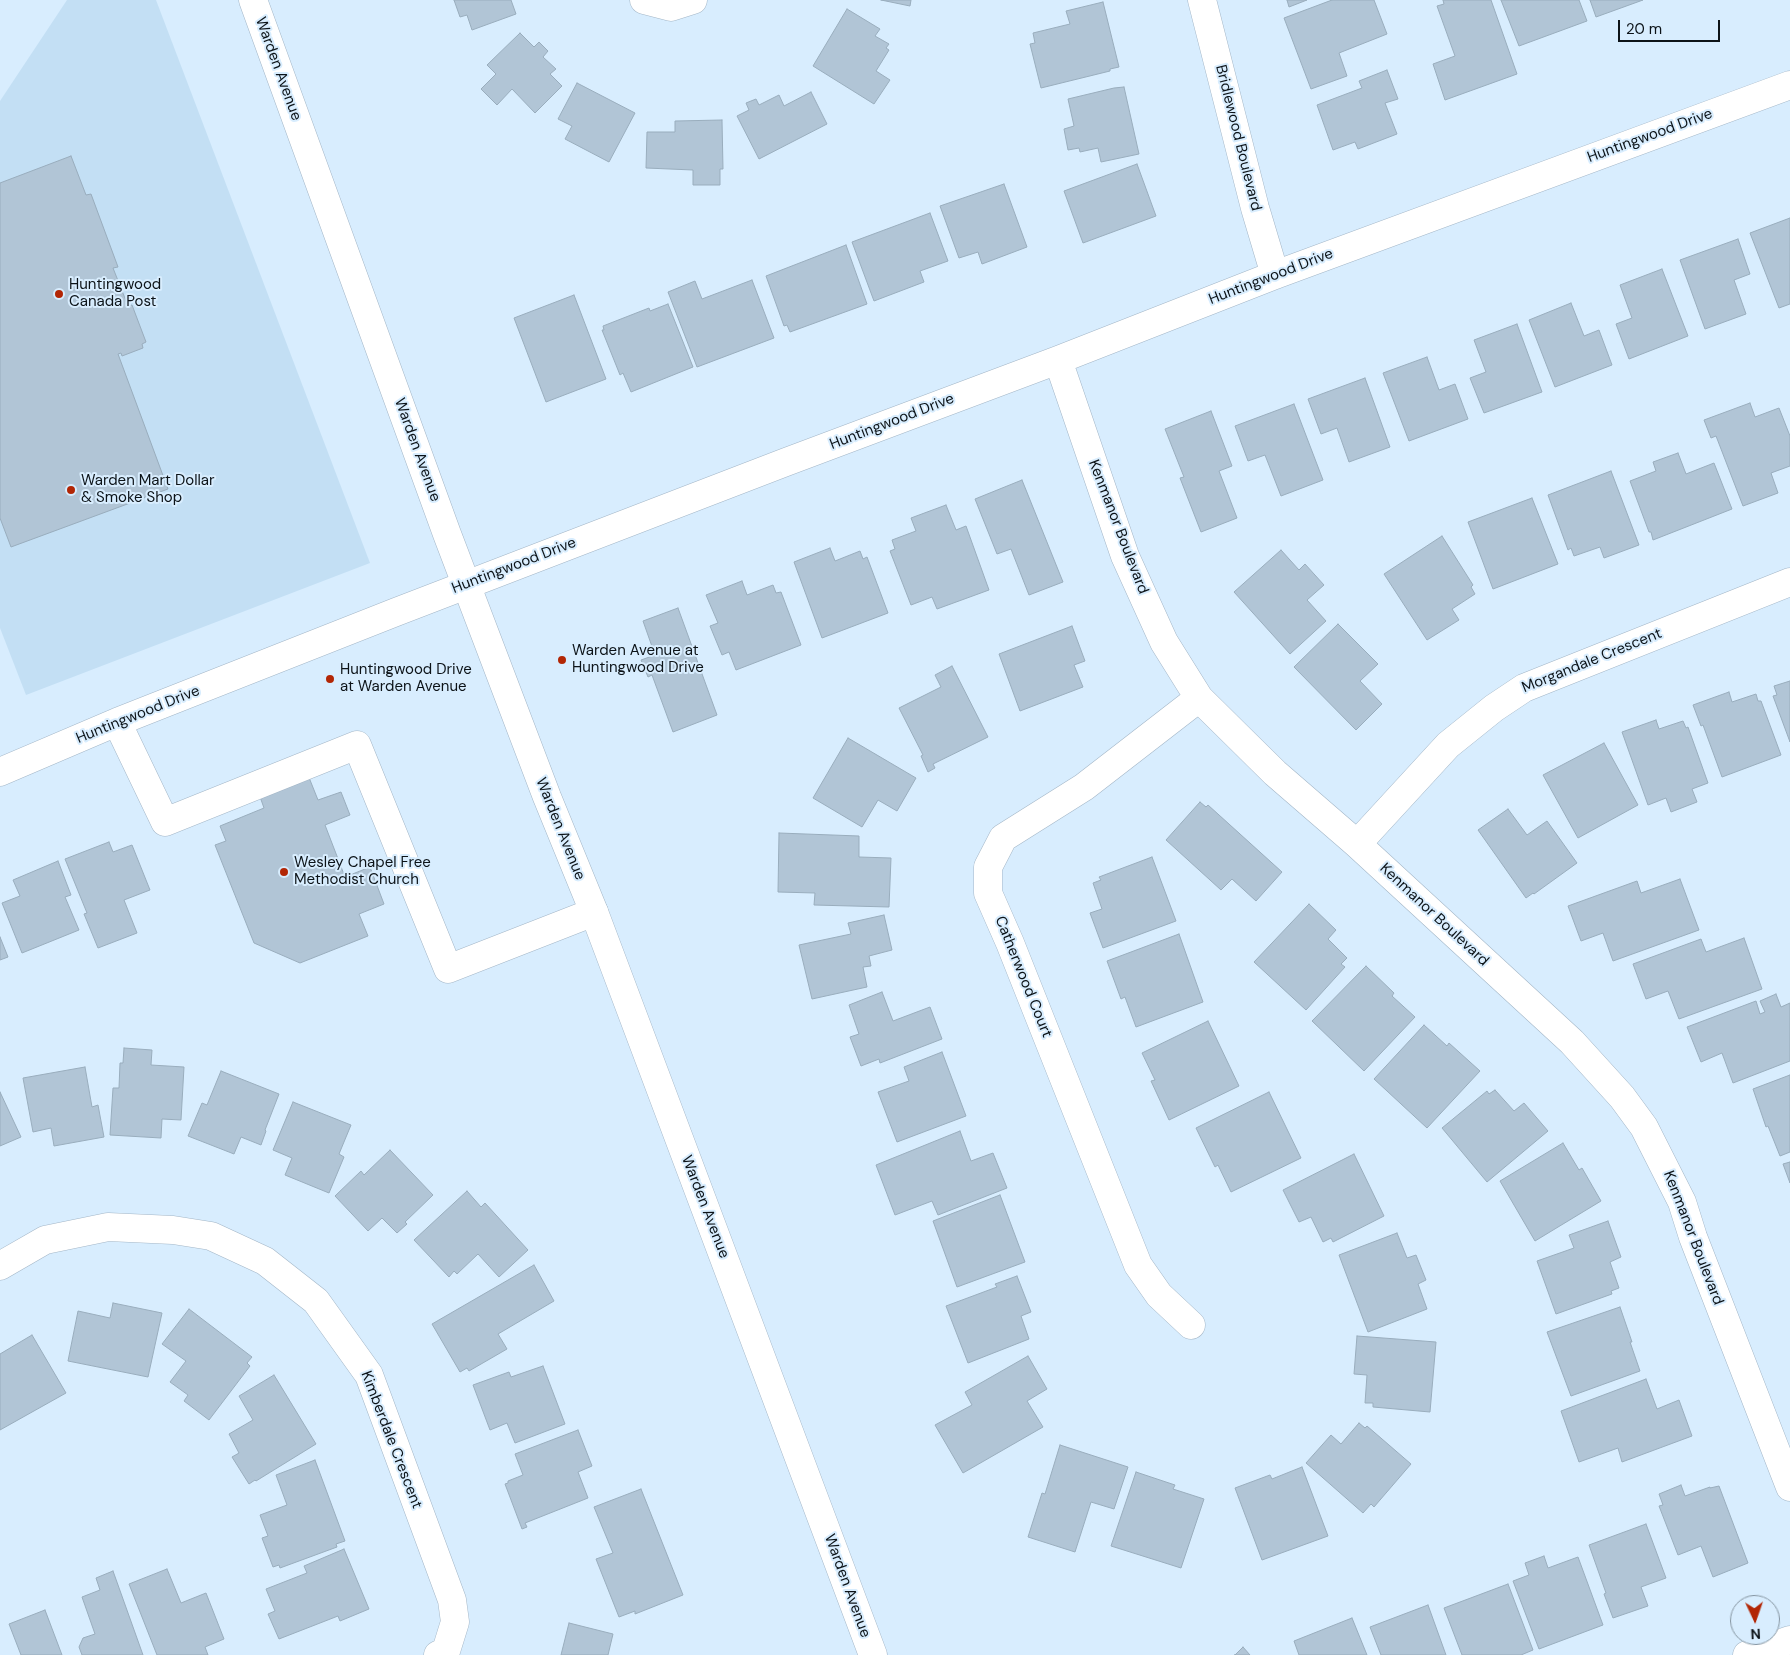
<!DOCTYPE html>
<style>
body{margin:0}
#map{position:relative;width:1790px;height:1655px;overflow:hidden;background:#d8edfe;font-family:"DM Sans",sans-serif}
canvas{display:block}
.north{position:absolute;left:1730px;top:1595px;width:50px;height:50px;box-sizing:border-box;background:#d8edfe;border:1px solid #8696a2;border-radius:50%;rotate:177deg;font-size:14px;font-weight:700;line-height:20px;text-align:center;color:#0c1318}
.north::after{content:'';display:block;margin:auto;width:18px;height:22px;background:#b22605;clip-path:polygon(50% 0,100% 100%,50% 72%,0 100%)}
.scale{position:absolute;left:1618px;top:20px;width:102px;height:22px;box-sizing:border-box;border:2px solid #0c1318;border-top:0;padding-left:6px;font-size:15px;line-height:18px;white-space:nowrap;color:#0c1318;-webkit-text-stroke:4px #d8edfe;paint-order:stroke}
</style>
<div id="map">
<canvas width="1790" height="1655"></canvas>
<div class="north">N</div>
<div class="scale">20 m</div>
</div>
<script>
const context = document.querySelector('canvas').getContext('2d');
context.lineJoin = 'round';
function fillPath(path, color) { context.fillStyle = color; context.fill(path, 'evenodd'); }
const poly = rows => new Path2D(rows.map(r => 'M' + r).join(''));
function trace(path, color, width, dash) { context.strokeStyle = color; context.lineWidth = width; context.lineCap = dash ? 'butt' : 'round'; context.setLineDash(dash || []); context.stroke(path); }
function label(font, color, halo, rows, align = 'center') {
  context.font = font + ' "DM Sans",sans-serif'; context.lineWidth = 4; context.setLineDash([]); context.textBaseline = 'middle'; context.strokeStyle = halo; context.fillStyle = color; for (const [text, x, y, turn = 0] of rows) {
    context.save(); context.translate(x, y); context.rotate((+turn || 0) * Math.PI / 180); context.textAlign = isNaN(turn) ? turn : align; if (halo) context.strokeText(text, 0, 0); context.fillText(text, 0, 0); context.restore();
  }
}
fillPath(poly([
 [67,0,156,0,370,563,26,695,0,628,0,101]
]), '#c3dff4');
const building = poly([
 [454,0,511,0,516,14,472,30,467,15,460,17,454,0],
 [881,0,911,0,910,6,881,0],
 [1287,0,1307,0,1289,7,1287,0],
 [1332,0,1374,0,1387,34,1339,53,1347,76,1311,89,1284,18,1332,0],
 [1443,0,1491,0,1517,74,1445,100,1433,64,1455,56,1437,6,1444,4,1443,0],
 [1501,0,1579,0,1587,21,1519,46,1501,0],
 [1590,0,1643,0,1596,17,1590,0],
 [1103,2,1119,67,1110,69,1110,71,1041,88,1030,44,1035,43,1033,33,1070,24,1066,11,1103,2],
 [847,9,880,29,875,36,889,44,886,48,889,50,876,71,890,80,874,104,813,66,847,9],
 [520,33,534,47,539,42,548,51,543,57,556,69,550,74,562,86,535,113,512,89,497,105,481,89,496,74,487,65,520,33],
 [1387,70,1398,99,1385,103,1397,134,1358,149,1355,142,1333,150,1317,105,1362,88,1359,81,1387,70],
 [577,83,635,113,609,162,565,139,572,126,558,119,577,83],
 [1124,87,1139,154,1101,162,1098,148,1080,152,1079,148,1068,150,1064,129,1074,126,1068,99,1114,88,1124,87],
 [811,92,827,124,759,159,737,116,749,110,746,103,756,99,759,105,779,95,784,106,811,92],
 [722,120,723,169,720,169,720,185,693,185,693,170,646,168,647,132,675,132,675,121,722,120],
 [71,156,86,195,91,194,118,267,113,268,128,306,132,305,146,342,142,344,143,348,122,356,121,353,118,354,168,489,11,547,0,518,0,183,71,156],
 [1137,164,1156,216,1083,243,1064,191,1137,164],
 [1004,184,1027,247,982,264,978,252,959,258,940,206,1004,184],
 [930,213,948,261,920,271,924,282,874,301,852,242,930,213],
 [1790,218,1790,304,1779,308,1750,233,1790,218],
 [1738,239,1750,274,1734,280,1746,314,1705,329,1680,260,1738,239],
 [846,245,867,304,790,332,787,325,784,326,766,276,846,245],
 [1662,269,1688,336,1629,359,1616,324,1632,318,1620,285,1662,269],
 [752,280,774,338,697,367,668,292,695,281,702,299,752,280],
 [574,295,606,379,546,402,514,318,574,295],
 [1571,303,1584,336,1599,330,1612,365,1555,387,1529,320,1571,303],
 [668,304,693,367,631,392,623,373,620,375,602,330,604,330,603,326,649,308,650,311,668,304],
 [1517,324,1542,392,1484,413,1470,378,1486,372,1474,340,1517,324],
 [1427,357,1439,390,1455,384,1468,419,1409,441,1383,373,1427,357],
 [1365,378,1390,447,1349,462,1337,428,1321,434,1308,399,1365,378],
 [1750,403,1755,417,1779,408,1790,436,1790,466,1771,473,1778,493,1743,506,1716,436,1711,438,1704,420,1750,403],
 [1294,404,1323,480,1281,496,1265,455,1248,461,1235,426,1294,404],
 [1211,411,1232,466,1219,471,1237,518,1201,532,1180,478,1184,477,1165,429,1211,411],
 [1678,453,1686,474,1714,463,1732,509,1653,540,1651,532,1649,532,1630,481,1656,471,1653,462,1678,453],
 [1611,471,1639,545,1604,558,1600,547,1574,556,1571,548,1568,550,1548,495,1611,471],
 [1022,480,1063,582,1029,595,1011,549,997,554,975,499,1022,480],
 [1532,498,1558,564,1493,589,1468,522,1532,498],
 [946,505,956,530,966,526,989,590,937,609,932,597,911,605,890,551,895,549,892,540,916,531,911,518,946,505],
 [1442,536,1473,585,1471,587,1475,594,1452,609,1459,620,1427,640,1384,574,1442,536],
 [830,548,835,561,860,551,863,559,867,557,888,613,822,638,794,562,830,548],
 [1281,550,1299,570,1305,564,1324,585,1307,600,1326,621,1290,654,1234,592,1281,550],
 [742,581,747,595,773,585,776,593,781,592,801,645,736,670,729,652,722,655,710,626,718,623,706,595,742,581],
 [678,608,717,715,673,732,652,675,648,677,641,660,655,655,643,621,678,608],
 [1338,624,1378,664,1360,681,1382,704,1356,730,1294,667,1338,624],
 [1072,626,1085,661,1074,665,1083,687,1020,711,999,654,1072,626],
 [952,666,988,737,933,764,935,768,928,772,921,756,923,755,899,708,941,687,935,675,952,666],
 [1790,681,1790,742,1773,696,1777,695,1774,686,1790,681],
 [1729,692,1732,702,1756,694,1758,701,1761,701,1781,755,1722,777,1703,725,1701,726,1693,705,1729,692],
 [1656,720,1659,729,1683,721,1686,728,1688,727,1708,783,1692,789,1697,802,1671,812,1666,798,1648,805,1622,732,1656,720],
 [848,738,916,778,897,811,878,800,862,827,813,798,848,738],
 [1604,743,1638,805,1578,838,1543,775,1604,743],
 [308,775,318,800,341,792,350,815,325,825,345,877,370,867,384,904,359,914,368,936,300,963,254,943,215,845,226,841,220,826,264,808,259,794,308,775],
 [1200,802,1206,807,1208,805,1282,872,1256,901,1232,879,1221,890,1166,840,1200,802],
 [1508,809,1527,835,1547,821,1577,863,1534,894,1533,893,1526,898,1478,830,1508,809],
 [779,833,859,836,859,857,891,858,889,907,814,905,815,893,778,892,779,833],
 [109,842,113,852,132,845,150,890,124,900,137,933,98,948,84,914,87,913,65,859,109,842],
 [1152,857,1176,921,1103,948,1090,913,1102,909,1093,883,1101,880,1099,877,1152,857],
 [58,861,71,895,65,897,79,930,22,953,2,903,20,896,13,880,58,861],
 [1680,879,1699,930,1613,961,1603,933,1581,941,1568,906,1637,881,1641,893,1680,879],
 [1309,904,1336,930,1328,939,1347,958,1341,964,1345,967,1306,1010,1254,962,1309,904],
 [884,915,892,950,869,956,871,966,863,967,867,987,812,999,799,945,851,934,848,923,884,915],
 [1179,934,1203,1002,1136,1027,1125,997,1121,999,1107,961,1179,934],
 [0,937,8,957,0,960,0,937],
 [1744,938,1762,989,1679,1019,1668,991,1646,999,1633,964,1701,939,1706,952,1744,938],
 [1366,966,1394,993,1392,996,1415,1017,1364,1071,1312,1021,1366,966],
 [882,992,893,1021,930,1007,942,1039,880,1063,879,1059,861,1066,850,1037,859,1034,849,1005,882,992],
 [1776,994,1781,1007,1790,1003,1790,1061,1733,1083,1722,1053,1701,1062,1687,1027,1756,1001,1760,1014,1765,1012,1760,1001,1776,994],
 [1208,1021,1239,1086,1169,1120,1151,1081,1155,1080,1142,1053,1208,1021],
 [1424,1025,1447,1046,1449,1043,1480,1071,1427,1128,1374,1079,1424,1025],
 [124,1048,152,1050,151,1065,184,1067,181,1120,162,1119,161,1138,110,1135,113,1088,119,1088,120,1063,123,1063,124,1048],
 [942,1052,966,1116,897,1142,878,1092,909,1081,904,1067,942,1052],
 [85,1067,92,1107,98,1105,104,1137,54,1146,51,1128,33,1132,23,1078,85,1067],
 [221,1071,279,1094,265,1130,266,1131,261,1145,241,1137,234,1154,188,1136,202,1103,207,1105,221,1071],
 [1790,1075,1790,1152,1780,1156,1768,1126,1766,1127,1753,1089,1790,1075],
 [1495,1090,1514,1111,1524,1103,1548,1131,1487,1182,1442,1128,1487,1091,1489,1094,1495,1090],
 [0,1092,21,1137,0,1146,0,1092],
 [1269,1092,1301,1158,1231,1192,1218,1165,1215,1167,1196,1128,1269,1092],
 [293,1102,351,1125,339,1154,344,1157,329,1193,285,1175,292,1158,273,1150,293,1102],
 [960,1131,971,1161,993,1153,1007,1188,938,1215,932,1201,895,1215,876,1165,960,1131],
 [1563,1143,1579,1170,1582,1168,1601,1201,1535,1241,1500,1181,1563,1143],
 [390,1150,433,1195,405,1222,407,1224,397,1233,382,1218,368,1231,335,1196,361,1171,364,1175,390,1150],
 [1354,1154,1384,1216,1333,1242,1331,1238,1323,1242,1311,1217,1299,1222,1283,1190,1354,1154],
 [1790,1162,1790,1183,1783,1164,1790,1162],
 [467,1191,481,1207,485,1203,528,1250,499,1277,478,1254,457,1274,454,1271,449,1277,414,1240,467,1191],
 [1000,1195,1025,1262,957,1287,933,1221,1000,1195],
 [1608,1221,1621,1257,1610,1262,1619,1288,1611,1291,1612,1294,1556,1314,1537,1261,1574,1248,1569,1235,1608,1221],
 [1397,1233,1407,1258,1416,1255,1426,1280,1418,1284,1427,1309,1368,1332,1339,1255,1397,1233],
 [534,1265,554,1301,498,1334,507,1349,469,1371,467,1368,460,1372,432,1324,534,1265],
 [1017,1276,1031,1312,1021,1316,1029,1339,968,1363,946,1306,997,1287,995,1284,1017,1276],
 [113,1303,162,1313,148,1377,68,1361,78,1311,110,1318,113,1303],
 [1620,1307,1632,1342,1630,1342,1640,1371,1571,1396,1547,1332,1620,1307],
 [189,1309,252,1357,247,1363,250,1366,209,1420,184,1401,188,1395,170,1382,186,1361,162,1344,189,1309],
 [32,1335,66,1393,0,1430,0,1354,32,1335],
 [1357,1336,1436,1342,1430,1412,1373,1407,1373,1403,1365,1403,1367,1375,1354,1374,1357,1336],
 [1028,1356,1047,1389,1027,1401,1043,1427,963,1473,935,1425,972,1405,965,1392,1028,1356],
 [543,1366,565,1424,515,1443,507,1423,490,1430,473,1385,509,1372,511,1377,543,1366],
 [274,1375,316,1444,256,1481,255,1480,249,1484,232,1457,239,1453,229,1434,253,1420,239,1396,274,1375],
 [1646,1379,1657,1409,1679,1400,1692,1436,1622,1462,1618,1448,1579,1462,1561,1411,1646,1379],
 [1359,1423,1365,1428,1367,1426,1411,1464,1374,1507,1371,1504,1363,1513,1306,1463,1331,1435,1341,1444,1359,1423],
 [578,1430,592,1466,578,1472,588,1498,525,1523,527,1527,522,1529,505,1484,508,1483,508,1481,523,1475,515,1454,578,1430],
 [1060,1445,1128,1467,1114,1509,1091,1502,1075,1552,1028,1537,1042,1493,1045,1494,1060,1445],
 [315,1460,345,1541,336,1544,337,1547,280,1568,279,1565,273,1567,262,1538,268,1536,260,1515,287,1505,276,1475,315,1460],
 [1302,1467,1328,1536,1262,1560,1235,1488,1270,1475,1272,1479,1302,1467],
 [1136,1472,1175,1485,1173,1489,1204,1499,1181,1568,1111,1546,1136,1472],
 [1681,1485,1685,1496,1710,1487,1710,1488,1719,1486,1748,1563,1713,1577,1701,1546,1678,1555,1659,1506,1663,1505,1659,1494,1681,1485],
 [641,1489,683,1595,635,1614,635,1611,619,1617,596,1559,613,1553,594,1507,641,1489],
 [1646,1524,1666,1578,1641,1587,1648,1606,1613,1618,1604,1594,1606,1593,1589,1545,1646,1524],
 [344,1549,369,1609,340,1621,338,1616,279,1639,268,1614,275,1611,266,1589,307,1573,304,1566,344,1549],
 [1544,1556,1548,1568,1578,1557,1603,1625,1539,1649,1513,1581,1529,1575,1525,1563,1544,1556],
 [167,1569,181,1603,206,1593,224,1639,205,1647,208,1655,157,1655,129,1584,167,1569],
 [113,1571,143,1655,82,1655,79,1647,83,1638,95,1634,82,1597,100,1590,96,1578,113,1571],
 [1508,1584,1533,1650,1521,1655,1462,1655,1444,1608,1508,1584],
 [1428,1605,1446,1655,1381,1655,1370,1627,1428,1605],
 [45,1610,62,1655,21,1655,9,1624,45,1610],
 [1352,1618,1367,1655,1299,1655,1294,1641,1352,1618],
 [569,1623,613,1634,608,1655,561,1655,569,1623],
 [1243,1647,1250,1655,1234,1655,1235,1655,1243,1647]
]);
fillPath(building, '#b1c5d6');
trace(building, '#99adbd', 1);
const minor = poly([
 [644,0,671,7,693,0],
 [1202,0,1255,208,1275,275],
 [1058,360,1125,556,1164,642,1199,698,1275,773,1357,844,1572,1042,1622,1097,1644,1127,1682,1202,1693,1237,1790,1487],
 [117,722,165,822,357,745,448,969,594,912],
 [0,772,117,722,396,612,786,462,1058,360,1275,275,1790,85],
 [1357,844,1448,745,1494,708,1524,688,1790,582],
 [0,1266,45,1240,108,1227,173,1230,211,1236,265,1261,316,1301,369,1375,452,1600,455,1622,446,1651,438,1655],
 [1191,1325,1159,1295,1138,1265,1010,943,988,893,988,867,1003,838,1084,787,1199,698],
 [1747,1655,1790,1640]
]);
const major = poly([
 [253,0,447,534,547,797,594,912,873,1655]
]);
trace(minor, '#a3b6c7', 29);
trace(major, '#a3b6c7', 29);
trace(minor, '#fff', 28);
trace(major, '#fff', 28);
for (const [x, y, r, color] of [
 [59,294,5,"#b22605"],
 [71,490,5,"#b22605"],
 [562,660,5,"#b22605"],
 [330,679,5,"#b22605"],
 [284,872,5,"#b22605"]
]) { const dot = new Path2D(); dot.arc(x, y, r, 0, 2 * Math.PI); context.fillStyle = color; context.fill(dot); trace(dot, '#d8edfe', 2); }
label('15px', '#0c1318', '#d8edfe', [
 ["Warden Avenue",278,69,70],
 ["Huntingwood Drive",1650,136,-20],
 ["Bridlewood Boulevard",1238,138,76],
 ["Huntingwood Drive",1271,277,-21],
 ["Huntingwood Drive",892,422,-21],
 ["Warden Avenue",417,450,70],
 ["Kenmanor Boulevard",1118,527,69],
 ["Huntingwood Drive",514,566,-21],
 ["Morgandale Crescent",1592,661,-22],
 ["Huntingwood Drive",138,715,-22],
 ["Warden Avenue",560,829,68],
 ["Kenmanor Boulevard",1434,915,43],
 ["Catherwood Court",1023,977,68],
 ["Warden Avenue",705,1207,69],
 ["Kenmanor Boulevard",1693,1238,69],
 ["Kimberdale Crescent",391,1440,69],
 ["Warden Avenue",847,1586,70]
]);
label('15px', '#0c1318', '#d8edfe', [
 ["Huntingwood",69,285],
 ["Canada Post",69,302],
 ["Warden Mart Dollar",81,481],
 ["& Smoke Shop",81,498],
 ["Warden Avenue at",572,651],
 ["Huntingwood Drive",572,668],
 ["Huntingwood Drive",340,670],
 ["at Warden Avenue",340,687],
 ["Wesley Chapel Free",294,863],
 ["Methodist Church",294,880]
], 'left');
</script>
